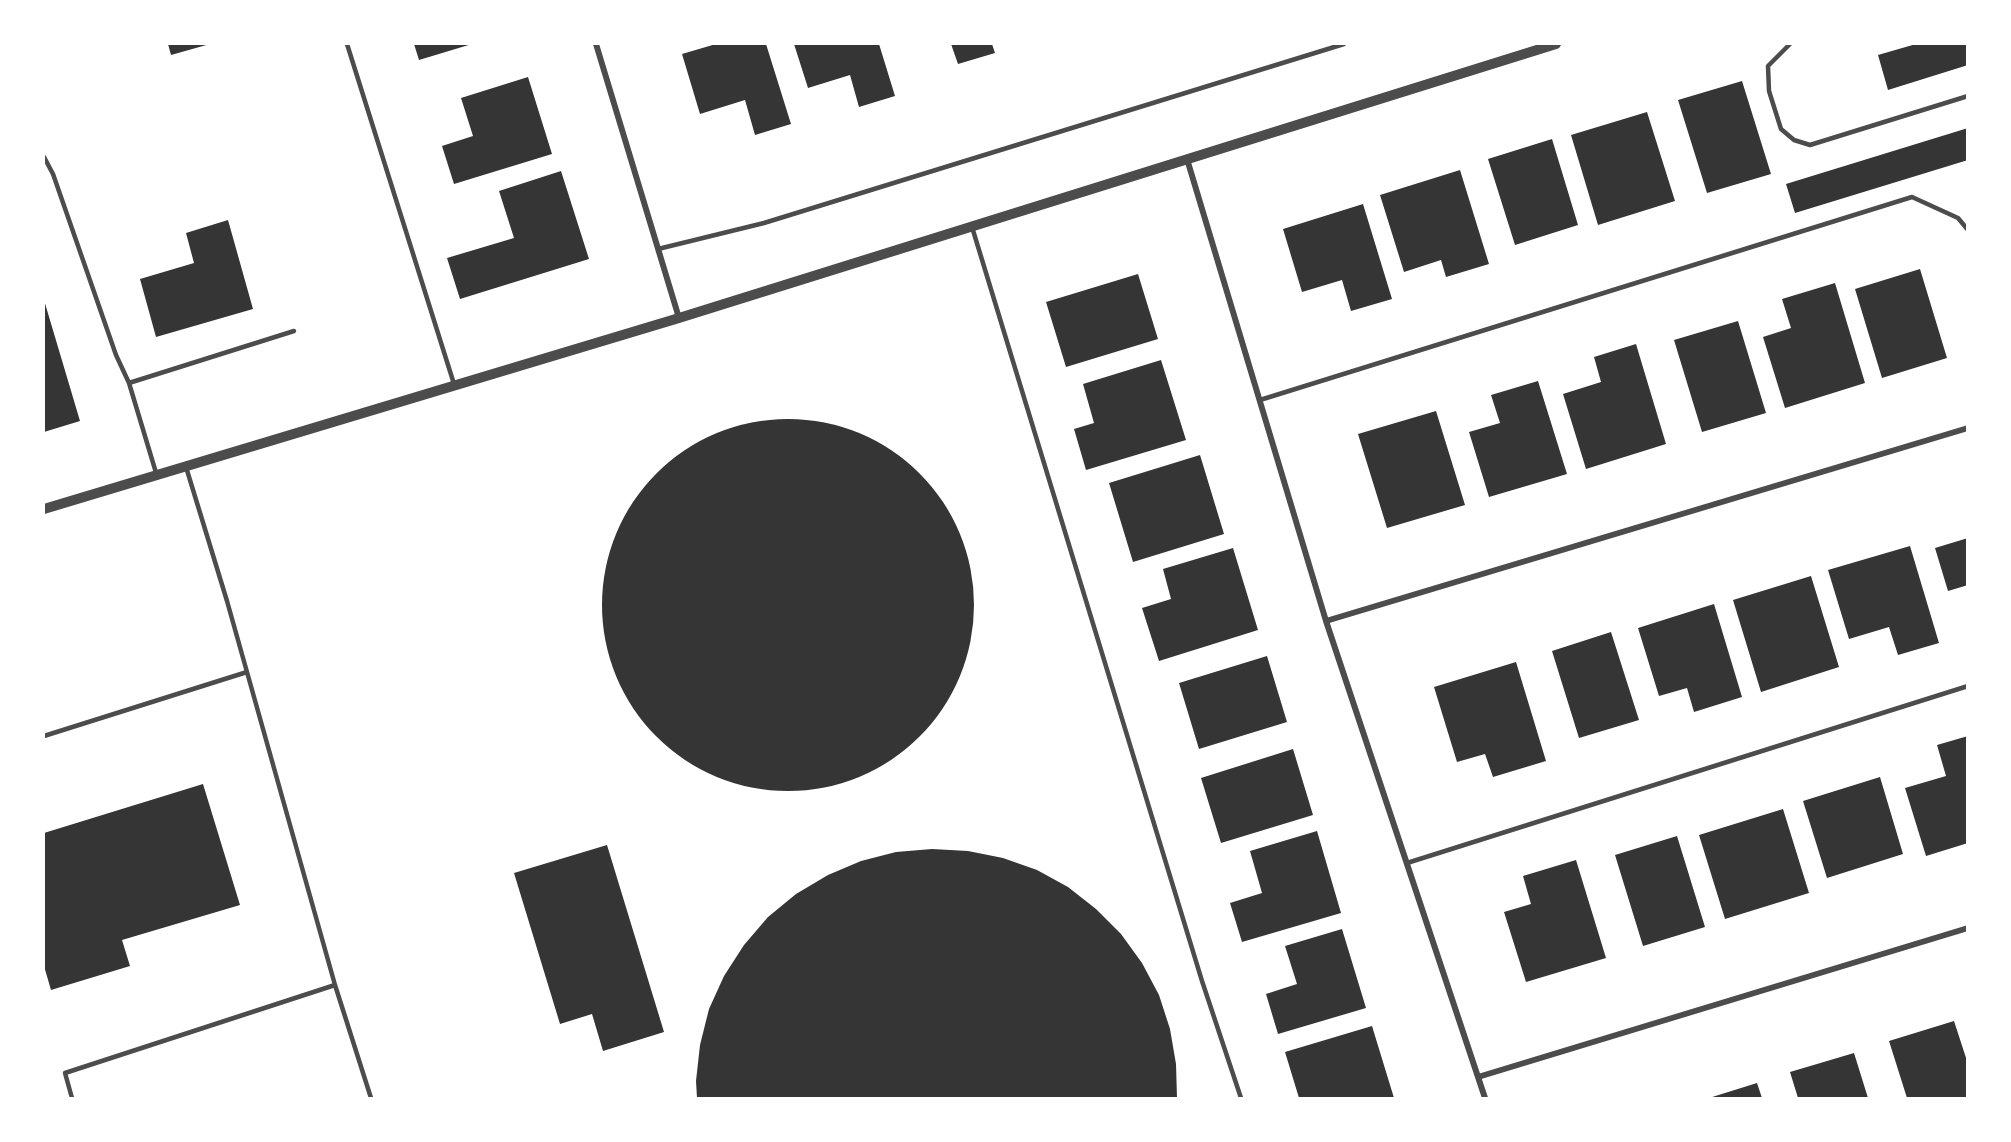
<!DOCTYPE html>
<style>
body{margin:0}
#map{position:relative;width:2011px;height:1142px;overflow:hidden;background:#fff;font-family:Raleway,sans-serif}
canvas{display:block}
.frame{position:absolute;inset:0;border:45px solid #fff;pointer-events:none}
</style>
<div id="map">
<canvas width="2011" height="1142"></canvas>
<div class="frame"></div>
</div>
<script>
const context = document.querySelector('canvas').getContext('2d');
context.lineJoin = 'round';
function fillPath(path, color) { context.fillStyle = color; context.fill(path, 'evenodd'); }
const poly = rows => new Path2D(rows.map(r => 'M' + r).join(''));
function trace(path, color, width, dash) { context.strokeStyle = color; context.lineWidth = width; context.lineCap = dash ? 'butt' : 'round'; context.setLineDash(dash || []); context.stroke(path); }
fillPath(poly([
 [168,44,210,44,171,55],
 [414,44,472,44,419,60],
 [716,44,766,44,791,124,755,135,745,100,700,114,682,54],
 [794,44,879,44,895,96,859,107,850,75,808,88],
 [951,44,992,44,995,53,958,64],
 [1916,44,1968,44,1968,65,1888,90,1878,55],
 [528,77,552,154,454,184,442,146,473,136,461,98],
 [1742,81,1771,174,1707,193,1678,100],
 [1647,112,1675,201,1598,225,1571,135],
 [1968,128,1968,160,1795,213,1786,184],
 [1552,139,1578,225,1515,245,1488,159],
 [1460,170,1489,264,1446,277,1441,260,1404,272,1380,195],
 [561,171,589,259,460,299,447,258,514,238,499,191],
 [1363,204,1392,299,1351,311,1342,280,1302,292,1283,229],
 [228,220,253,309,156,337,140,279,194,263,186,233],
 [1920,269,1947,358,1882,378,1855,289],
 [1138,274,1158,339,1066,367,1046,302],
 [1835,283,1865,383,1785,408,1763,337,1791,328,1782,299],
 [44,300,80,421,44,432],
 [1738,321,1766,413,1702,432,1674,340],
 [1636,344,1666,444,1586,469,1563,394,1601,382,1594,357],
 [1161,360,1186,440,1086,470,1074,429,1094,423,1083,384],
 [1538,381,1567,474,1489,497,1469,432,1500,423,1491,395],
 [1436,411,1465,505,1387,528,1358,434],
 '602 605a186 186 0 1 1 372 0a186 186 0 1 1-372 0Z',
 [1200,455,1224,534,1133,562,1109,483],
 [1968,538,1968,585,1948,591,1935,548],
 [1910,546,1939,643,1898,655,1889,627,1849,639,1828,570],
 [1233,548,1258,630,1159,661,1142,608,1171,599,1163,569],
 [1811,576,1839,667,1761,692,1733,600],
 [1714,604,1742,697,1694,712,1687,688,1659,696,1638,628],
 [1611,632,1639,720,1579,738,1552,651],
 [1267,656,1287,722,1199,749,1179,683],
 [1516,662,1546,761,1493,777,1485,754,1457,762,1434,687],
 [1968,736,1968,843,1926,856,1905,788,1946,776,1937,745],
 [1293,749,1313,815,1221,843,1201,778],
 [1880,777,1903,854,1827,878,1803,801],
 [203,784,240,905,122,940,130,966,51,990,44,966,44,833],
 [1783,809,1809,893,1725,919,1699,835],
 [1317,831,1341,913,1242,942,1230,903,1262,893,1250,851],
 [1677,836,1705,927,1643,946,1615,855],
 [607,845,664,1032,603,1051,592,1014,560,1024,514,873],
 [932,849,968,851,1003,858,1037,870,1068,887,1096,909,1121,934,1142,963,1159,995,1170,1029,1176,1064,1177,1098,697,1098,696,1081,700,1045,709,1009,724,976,744,945,768,917,796,894,828,875,861,861,896,852],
 [1576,860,1606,958,1526,982,1504,912,1531,904,1523,876],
 [1342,929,1366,1008,1278,1034,1266,994,1297,984,1285,946],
 [1954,1021,1968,1064,1968,1098,1907,1098,1889,1041],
 [1372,1026,1394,1098,1299,1098,1285,1052],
 [1854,1053,1868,1098,1798,1098,1790,1072],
 [1757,1083,1762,1098,1709,1098]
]), '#353535');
trace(poly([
 [347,44,454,384],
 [1790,44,1768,66,1769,91,1781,129,1794,140,1810,145,1968,96],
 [44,157,53,174,116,355,129,383,157,476],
 [972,227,1202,981,1241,1098],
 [658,249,764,223,1344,44],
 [129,383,294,331],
 [1260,400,1912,197,1958,218,1968,230],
 [44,736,247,672],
 [1407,863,1968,686],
 [335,985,371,1098],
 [72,1098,65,1073,335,985,227,601,186,467]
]), '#4c4c4c', 4.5);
trace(poly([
 [596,44,679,318],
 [1187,159,1326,621,1485,1098],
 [1326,621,1968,428],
 [1478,1077,1968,928]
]), '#4c4c4c', 6);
trace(poly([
 [44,509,679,318,1556,44]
]), '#4c4c4c', 10);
</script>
